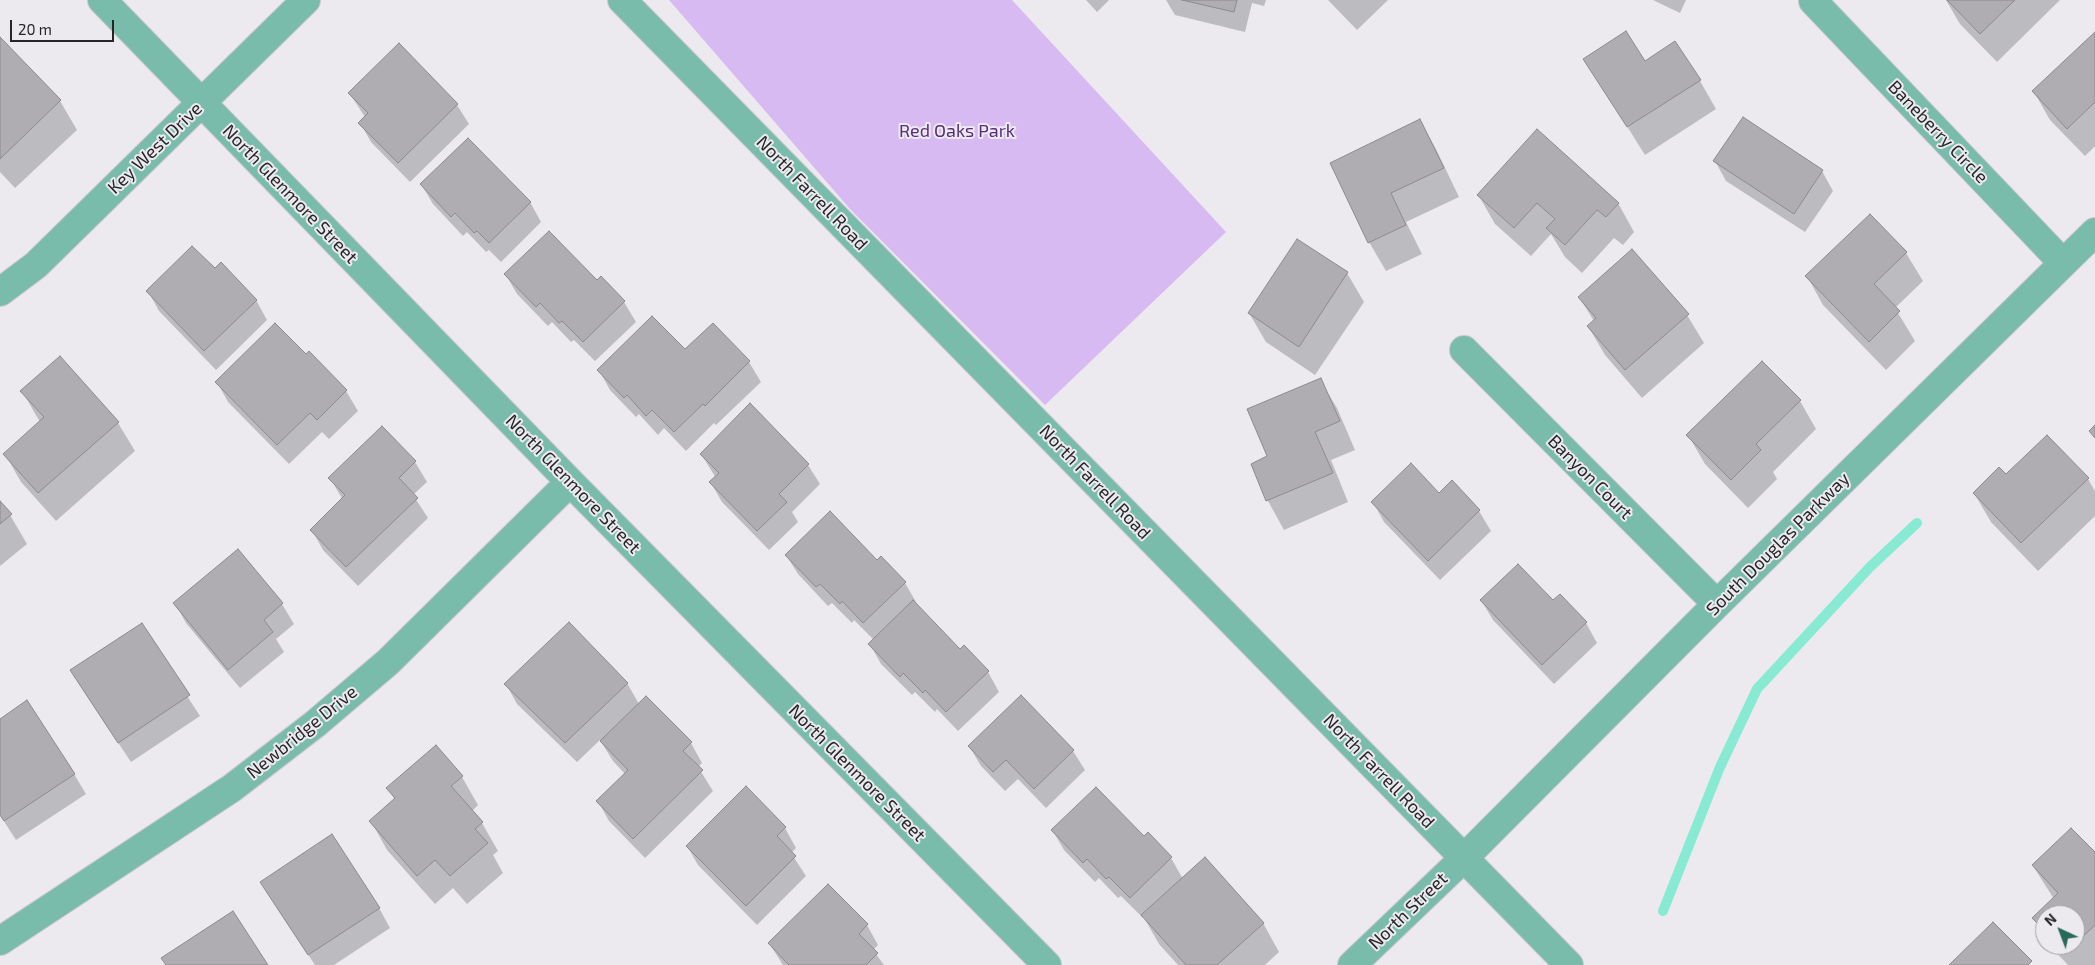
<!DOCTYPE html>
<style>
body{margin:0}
#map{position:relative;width:2095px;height:965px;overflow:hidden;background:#eceaef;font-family:"Exo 2",sans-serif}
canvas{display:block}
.north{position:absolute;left:2035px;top:905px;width:50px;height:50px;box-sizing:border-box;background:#eceaef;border:1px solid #9d9c9f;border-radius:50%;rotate:317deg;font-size:14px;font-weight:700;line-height:20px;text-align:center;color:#272627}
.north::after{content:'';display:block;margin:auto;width:18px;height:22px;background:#266a5b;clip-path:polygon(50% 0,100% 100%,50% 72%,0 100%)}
.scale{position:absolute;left:10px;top:20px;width:104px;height:22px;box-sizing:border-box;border:2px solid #272627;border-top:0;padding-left:6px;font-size:15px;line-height:18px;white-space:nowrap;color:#272627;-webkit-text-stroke:4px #eceaef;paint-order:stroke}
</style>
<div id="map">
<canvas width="2095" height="965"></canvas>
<div class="north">N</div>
<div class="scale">20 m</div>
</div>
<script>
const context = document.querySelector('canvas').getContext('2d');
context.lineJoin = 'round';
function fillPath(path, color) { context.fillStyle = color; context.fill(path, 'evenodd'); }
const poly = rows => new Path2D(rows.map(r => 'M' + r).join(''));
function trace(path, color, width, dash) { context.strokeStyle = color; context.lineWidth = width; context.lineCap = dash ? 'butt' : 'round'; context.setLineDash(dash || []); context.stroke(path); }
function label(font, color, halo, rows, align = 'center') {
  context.font = font + ' "Exo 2",sans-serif'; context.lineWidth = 4; context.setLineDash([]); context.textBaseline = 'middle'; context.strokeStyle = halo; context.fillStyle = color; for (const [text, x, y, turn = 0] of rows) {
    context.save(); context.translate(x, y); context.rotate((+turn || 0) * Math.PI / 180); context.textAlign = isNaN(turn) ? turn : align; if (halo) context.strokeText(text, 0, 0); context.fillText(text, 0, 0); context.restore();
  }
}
fillPath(poly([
 [669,0,1012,0,1226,232,1045,405,850,209]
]), '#d8baf2');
fillPath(poly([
 [1086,0,1109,0,1097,12],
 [1166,0,1266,0,1264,6,1252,3,1245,32,1175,15],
 [1328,0,1388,0,1357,30],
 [1653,0,1686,0,1680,13],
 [1946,0,2060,0,1997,62,1960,24],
 [2095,33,2095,146,2085,156,2050,120,2034,92],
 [0,39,60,101,77,130,15,188,0,172],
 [399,45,457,105,469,124,410,182,371,142,360,123,365,117,350,94],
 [1585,59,1644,62,1700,81,1716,109,1645,155],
 [1420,120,1436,149,1459,197,1406,222,1422,254,1386,271,1369,242],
 [1715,161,1822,171,1833,191,1805,232,1726,181],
 [421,184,530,202,541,222,501,262,489,250,486,252,467,232,463,236,433,204],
 [1479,196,1618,203,1634,232,1623,245,1614,238,1582,273,1565,257,1551,234,1531,256,1495,224],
 [1906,253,1923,281,1895,308,1915,341,1886,370,1823,305,1807,276],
 [215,270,256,300,267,320,216,370,159,311,148,291],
 [1347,273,1364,302,1315,375,1266,342,1249,313],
 [506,275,597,281,601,277,624,302,636,322,595,361,574,340,571,342,552,322,548,326,517,294],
 [1579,297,1687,315,1704,343,1642,398,1605,355,1588,326,1594,321],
 [713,324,749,362,761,382,716,425,714,423,686,451,664,428,658,435,639,414,636,417,610,390,599,370,685,351],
 [309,353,346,391,358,411,329,439,322,432,289,464,228,402,217,382,306,355],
 [1320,380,1337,408,1355,450,1331,460,1348,502,1284,530,1268,501,1252,464,1269,457],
 [22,391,118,423,135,451,56,521,21,482,5,454,40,422],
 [1800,401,1816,429,1773,472,1777,479,1748,508,1705,464,1688,435],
 [750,405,808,465,820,484,792,512,798,522,769,550,722,502,711,483,716,478,701,454],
 [382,428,415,462,427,482,413,495,428,518,358,586,323,550,312,530,343,500,330,478],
 [2006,476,2088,479,2095,491,2095,516,2038,571,1991,522,1974,493],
 [1452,482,1479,511,1491,531,1440,580,1384,522,1373,502,1439,494],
 [0,502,10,515,27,544,0,566],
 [238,550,282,604,294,624,276,639,284,652,240,688,186,623,175,603],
 [786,555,878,562,905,583,916,602,915,604,960,651,988,672,999,692,958,731,937,709,935,712,915,692,912,695,881,664,870,644,874,640,854,620,852,623,832,603,828,606,798,574],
 [1481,600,1553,602,1586,623,1597,643,1554,684,1493,620],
 [141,625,200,716,131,762,83,690],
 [627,683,639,704,691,743,702,763,698,767,713,791,645,858,609,821,598,801,625,774,613,761,600,740,577,762,517,704,506,684],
 [0,720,74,774,86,794,16,840,0,815],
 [969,746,1073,751,1085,770,1046,808,1018,779,1005,791,981,766],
 [462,777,478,805,472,811,482,823,498,851,493,855,503,873,467,904,453,888,435,904,387,850,371,821,395,800,388,788],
 [746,788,785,828,796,848,791,853,806,876,757,925,698,865,687,846],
 [1053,831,1144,837,1171,858,1183,879,1263,923,1279,952,1265,965,1178,965,1159,944,1143,916,1142,917,1121,896,1118,898,1099,878,1095,882,1064,850],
 [2095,854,2095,965,2068,965,2049,945,2075,945,2075,915,2045,915,2045,937,2034,918,2054,899,2033,866],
 [273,902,379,908,390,928,334,965,315,965],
 [867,925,878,945,873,950,884,965,783,965,769,943]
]), '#0003');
trace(poly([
 [1663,911,1720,767,1757,689,1870,567,1917,523]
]), '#88ead2', 10);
const building = poly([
 [1182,0,1237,0,1234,12,1182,0],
 [1947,0,2015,0,1980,34,1947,0],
 [1626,31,1645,61,1675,41,1701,80,1627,127,1583,59,1626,31],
 [2095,32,2095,102,2067,129,2032,91,2095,32],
 [0,37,61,100,0,159,0,37],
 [399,43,458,104,398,163,358,123,368,113,348,93,399,43],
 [1743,117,1823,170,1794,214,1713,161,1743,117],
 [1420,119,1444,168,1391,193,1406,225,1368,243,1330,163,1420,119],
 [1537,129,1619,203,1606,217,1597,210,1565,245,1546,228,1555,219,1537,203,1514,228,1477,195,1537,129],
 [468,138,531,202,489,243,477,231,474,233,455,213,451,217,420,184,468,138],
 [1870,214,1907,252,1874,284,1900,311,1869,342,1805,276,1870,214],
 [549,231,597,280,601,276,625,301,583,342,562,321,559,323,540,303,536,307,504,274,549,231],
 [1297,239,1348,272,1299,347,1248,313,1297,239],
 [192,246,215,268,221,262,257,300,204,351,146,291,192,246],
 [1632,249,1689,314,1625,370,1587,326,1596,318,1578,297,1632,249],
 [652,316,685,349,713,323,750,361,705,406,703,404,674,432,652,410,646,416,627,395,624,398,597,370,652,316],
 [275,323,306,354,309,351,347,390,317,420,310,413,277,445,215,382,275,323],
 [60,356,119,422,38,493,3,454,44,417,20,391,60,356],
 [1762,361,1801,400,1756,444,1761,450,1731,480,1686,435,1762,361],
 [1321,378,1340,421,1315,432,1333,473,1266,501,1251,464,1267,456,1247,409,1321,378],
 [750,403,809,464,779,494,787,502,757,531,709,482,719,473,700,454,750,403],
 [2095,425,2095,438,2089,431,2095,425],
 [382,426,416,461,399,478,418,498,346,567,310,530,345,495,328,478,382,426],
 [2047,435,2089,478,2021,543,1973,493,1999,467,2006,474,2047,435],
 [1411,463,1439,493,1452,480,1480,510,1428,561,1371,502,1411,463],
 [0,501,12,514,0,524,0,501],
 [830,511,877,560,881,556,906,582,863,623,842,601,840,604,820,584,816,587,785,555,830,511],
 [238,549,283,603,264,620,273,632,228,670,173,603,238,549],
 [1518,564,1553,600,1560,594,1587,622,1542,665,1480,600,1518,564],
 [913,600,960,649,964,645,989,671,946,712,925,690,923,693,903,673,900,677,868,644,913,600],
 [569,622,628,683,565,743,504,684,569,622],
 [142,623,190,695,118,743,70,670,142,623],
 [1021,695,1074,750,1034,789,1006,760,993,772,968,746,1021,695],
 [646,696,692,742,683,751,703,770,633,839,596,801,628,770,600,741,646,696],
 [27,700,75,774,4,821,0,815,0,719,27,700],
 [436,745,463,776,451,786,483,822,475,829,488,843,450,876,435,860,417,876,369,821,395,798,386,788,436,745],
 [746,786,786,827,777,836,796,856,746,906,686,846,746,786],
 [1096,787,1144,836,1148,832,1172,857,1130,898,1109,877,1106,879,1087,859,1083,863,1051,830,1096,787],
 [2071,828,2095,852,2095,925,2075,944,2075,915,2045,915,2045,931,2032,918,2058,893,2032,865,2071,828],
 [332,834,380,908,308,955,260,882,332,834],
 [1205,857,1264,923,1217,965,1186,965,1141,915,1205,857],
 [828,884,868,924,859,934,878,953,866,965,789,965,768,943,828,884],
 [233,911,268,965,166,965,161,958,233,911],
 [1993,922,2032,961,2028,965,1949,965,1993,922],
 [2059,945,2074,945,2066,953,2059,945]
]);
fillPath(building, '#b0adb2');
trace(building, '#8c8a8e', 1);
const minor = poly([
 [102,0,570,482,1047,965],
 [622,0,1569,965],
 [1813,1,2063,263],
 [0,292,36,265,306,0],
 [1464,350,1717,604],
 [0,941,232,788,315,724,388,662,570,482],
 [1352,965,1464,858,1717,604,2095,232]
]);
trace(minor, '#c9c7cb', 30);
trace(minor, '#7abcab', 28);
label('18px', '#5a2d7a', '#eceaef', [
 ["Red Oaks Park",957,131]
]);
label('18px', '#272627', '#eceaef', [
 ["Baneberry Circle",1938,132,46],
 ["Key West Drive",155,148,-44],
 ["North Farrell Road",812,193,46],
 ["North Glenmore Street",290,194,46],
 ["Banyon Court",1590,477,45],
 ["North Farrell Road",1095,482,46],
 ["North Glenmore Street",573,484,46],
 ["South Douglas Parkway",1778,544,-45],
 ["Newbridge Drive",302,732,-39],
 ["North Farrell Road",1379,771,46],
 ["North Glenmore Street",857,773,45],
 ["North Street",1408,911,-44]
]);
</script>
